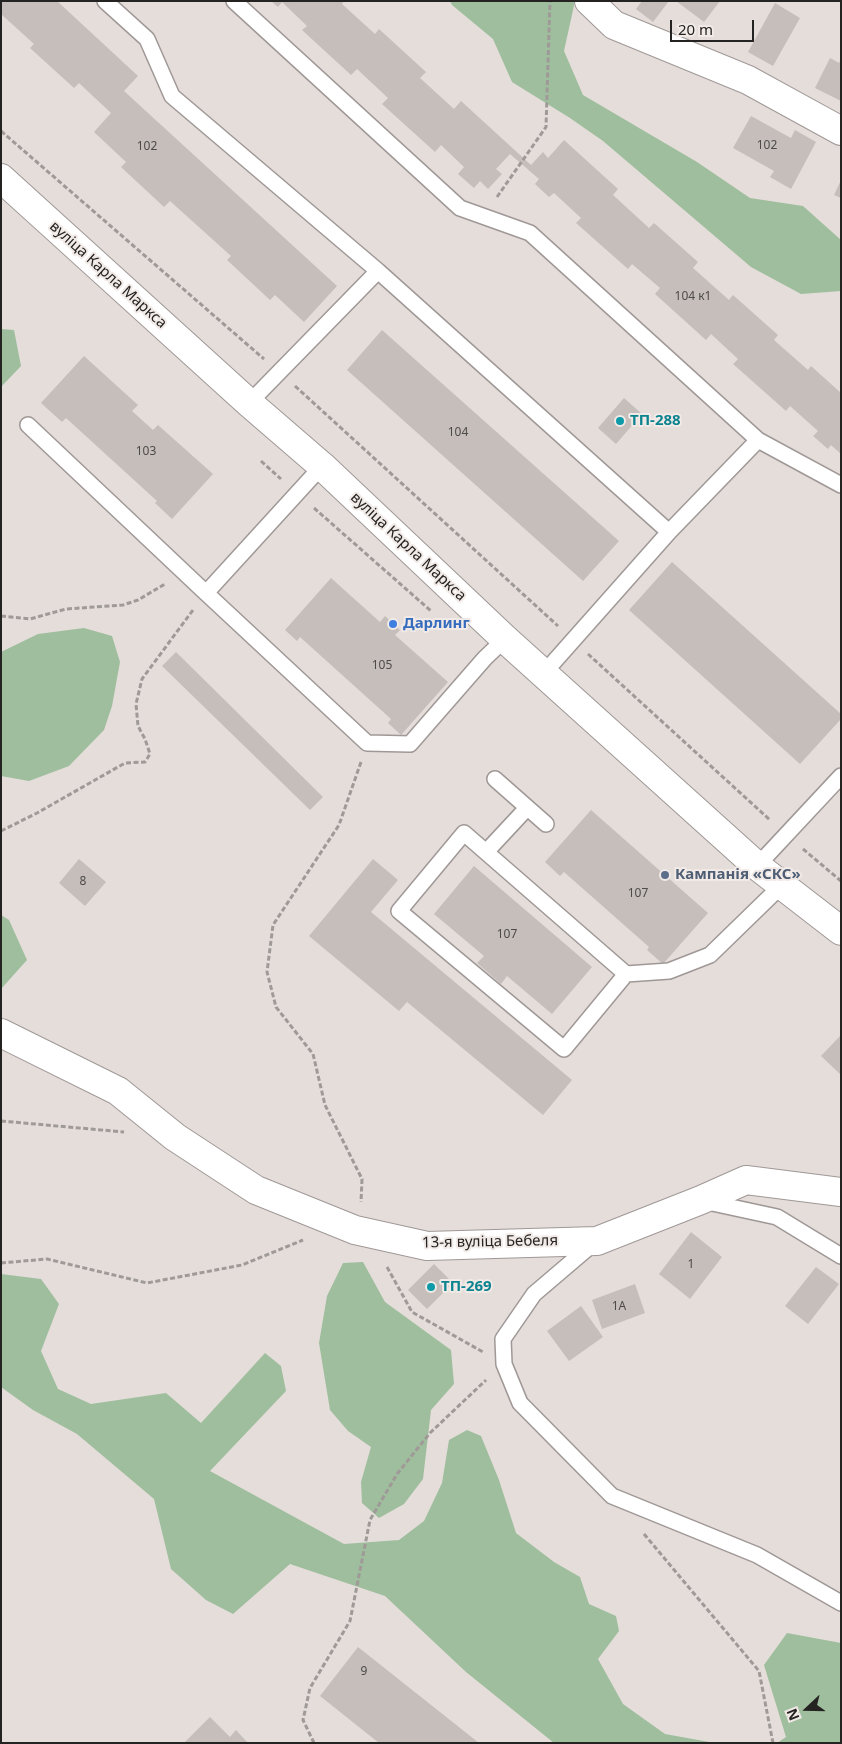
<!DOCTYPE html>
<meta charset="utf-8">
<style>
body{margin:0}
#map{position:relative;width:842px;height:1744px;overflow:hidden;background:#e4ddda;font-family:"Noto Sans",sans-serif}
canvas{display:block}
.frame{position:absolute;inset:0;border:2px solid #252322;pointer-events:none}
.north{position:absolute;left:782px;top:1684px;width:50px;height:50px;-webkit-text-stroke:4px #f1eae7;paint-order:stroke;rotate:249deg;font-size:14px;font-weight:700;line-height:20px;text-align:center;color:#252322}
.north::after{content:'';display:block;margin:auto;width:18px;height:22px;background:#252322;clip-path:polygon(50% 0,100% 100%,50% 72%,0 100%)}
.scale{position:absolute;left:670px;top:20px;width:84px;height:22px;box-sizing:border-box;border:2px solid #252322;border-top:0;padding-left:6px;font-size:15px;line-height:18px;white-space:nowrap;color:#252322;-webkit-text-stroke:4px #f1eae7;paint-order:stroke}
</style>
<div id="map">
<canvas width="842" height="1744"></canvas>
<div class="frame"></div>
<div class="north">N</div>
<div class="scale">20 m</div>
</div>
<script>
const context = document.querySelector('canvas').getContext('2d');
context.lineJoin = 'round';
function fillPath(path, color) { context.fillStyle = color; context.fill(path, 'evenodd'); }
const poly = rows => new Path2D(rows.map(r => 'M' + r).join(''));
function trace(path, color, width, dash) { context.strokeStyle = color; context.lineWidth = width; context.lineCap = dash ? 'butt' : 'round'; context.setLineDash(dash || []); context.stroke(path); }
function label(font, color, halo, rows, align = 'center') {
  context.font = font + ' "Noto Sans",sans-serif'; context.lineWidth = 4; context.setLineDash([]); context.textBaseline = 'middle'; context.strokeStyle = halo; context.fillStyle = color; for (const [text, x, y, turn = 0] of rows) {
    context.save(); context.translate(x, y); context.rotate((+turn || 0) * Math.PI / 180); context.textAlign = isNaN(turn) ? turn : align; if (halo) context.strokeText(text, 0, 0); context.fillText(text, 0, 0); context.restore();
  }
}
fillPath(poly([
 [450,1,575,1,564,51,583,95,697,162,750,198,803,206,841,240,841,291,801,294,751,267,603,141,570,118,512,82,493,39,452,5],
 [1,329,14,330,21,366,1,387],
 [84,628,112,636,120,662,112,706,104,730,69,766,29,781,1,776,1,652,38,634],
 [1,915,9,920,27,960,1,989],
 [363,1262,385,1302,451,1350,454,1384,431,1410,423,1479,404,1504,379,1518,362,1503,361,1482,371,1447,348,1431,330,1410,319,1343,327,1296,343,1263],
 [1,1274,41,1279,59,1304,41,1351,58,1389,91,1404,166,1393,201,1423,265,1353,281,1366,286,1391,210,1471,344,1544,399,1540,424,1521,442,1483,449,1440,467,1430,481,1436,499,1480,516,1533,554,1562,580,1577,589,1604,616,1616,619,1631,598,1659,623,1704,665,1734,715,1743,554,1743,466,1672,385,1596,290,1564,233,1614,206,1600,171,1569,154,1499,77,1434,33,1410,1,1387],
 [787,1633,841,1643,841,1743,777,1743,786,1737,764,1665]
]), '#9fbe9d');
fillPath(poly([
 [1,1,57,1,138,76,124,91,337,286,304,322,275,295,270,300,227,260,231,256,170,201,164,207,121,167,126,162,94,132,111,113,79,83,74,88,30,48,34,44,1,14],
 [271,1,344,1,342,4,375,34,379,29,426,72,420,78,454,109,461,101,531,165,543,152,548,158,564,140,618,189,613,195,649,228,654,223,698,262,693,268,729,300,733,295,778,335,774,340,808,370,811,366,841,393,841,454,831,445,828,449,813,436,818,431,790,406,786,411,733,364,738,359,711,334,706,340,655,294,660,288,632,264,628,269,576,223,581,218,554,193,549,197,535,184,539,179,510,154,496,169,502,174,488,189,480,181,474,188,458,174,464,167,441,145,435,152,382,104,388,98,357,69,351,75,302,30,307,26,282,2,278,7],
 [642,1,669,1,653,22,636,9],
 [676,1,720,1,704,22],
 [775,3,800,18,773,66,748,52],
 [830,58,839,63,841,59,841,101,815,88],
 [751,116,791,138,795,130,816,142,791,189,770,177,774,171,733,148],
 [841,180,841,198,834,195],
 [382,330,619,541,583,581,347,370],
 [84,356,138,405,132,411,153,430,158,425,213,474,172,519,155,503,157,501,66,418,62,422,41,403],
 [624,398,642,414,616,444,598,428],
 [672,562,841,714,841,719,800,764,629,610],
 [331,578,380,622,385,616,400,630,395,635,448,682,401,735,388,723,391,719,300,637,297,641,285,630],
 [176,652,323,797,310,810,162,666],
 [591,810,708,913,663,964,647,950,649,947,564,872,560,876,545,862],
 [79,859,106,882,85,906,59,883],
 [373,859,398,880,371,912,572,1080,543,1115,407,1002,399,1011,309,936],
 [474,866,592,967,552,1014,507,976,501,984,477,963,484,956,434,914],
 [841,1035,841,1075,821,1056],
 [691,1232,722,1257,690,1299,659,1274],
 [434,1264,453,1283,427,1309,408,1290],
 [816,1267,839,1284,808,1324,785,1306],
 [635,1284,645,1313,602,1329,592,1300],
 [581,1306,603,1337,569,1361,547,1331],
 [358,1647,479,1743,379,1743,320,1696],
 [210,1717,230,1737,236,1730,248,1743,184,1743]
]), '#c5bebb');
const service = poly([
 [105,1,147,39,172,96,378,271,249,403],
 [234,1,460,208,530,233,758,440,841,485],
 [378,271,669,532],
 [28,425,206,593,322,466],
 [206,593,367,743,410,744,485,658,505,639],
 [544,673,669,532,758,440],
 [495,779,546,824],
 [486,852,527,808],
 [757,866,841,776],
 [626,974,464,833,399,911,564,1049,626,974,669,971,710,955,781,886],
 [703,1201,777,1217,841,1256],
 [595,1242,534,1294,503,1339,504,1364,520,1403,612,1496,757,1555,841,1603]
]);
const minor = poly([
 [589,1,614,25,748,80,841,131],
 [1,1033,118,1091,175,1137,256,1190,355,1230,427,1246,597,1241,701,1200,746,1180,841,1192]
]);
const secondary = poly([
 [1,178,249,403,322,466,505,639,757,866,841,931]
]);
trace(service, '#9f9896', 18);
trace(minor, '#9f9896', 30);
trace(secondary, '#9f9896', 30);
trace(poly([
 [1,131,264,359],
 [497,197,546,127,550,1],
 [295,386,558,626],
 [261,461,281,479],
 [314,508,431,611],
 [1,616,30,619,66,609,123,605,138,600,165,584],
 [588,654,770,820],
 [361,762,339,825,273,925,267,972,276,1007,313,1054,325,1105,362,1179,361,1202],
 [1,831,37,813,125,763,145,762,150,754,145,739,138,726,136,704,142,679,193,610],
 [803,849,841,881],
 [1,1121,124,1132],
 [1,1263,47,1259,147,1283,242,1265,303,1240],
 [387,1267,412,1312,483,1352],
 [644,1534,759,1671,773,1743],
 [314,1743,303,1720,310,1688,350,1621,370,1520,397,1474,430,1433,486,1380]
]), '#9f9a98', 3, [5, 2.5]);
trace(service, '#fff', 15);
trace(minor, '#fff', 28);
trace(secondary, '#fff', 28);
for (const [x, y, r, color] of [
 [620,421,5,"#0f9aa8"],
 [393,624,5,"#3f7fe0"],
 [665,875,5,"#5c6f8a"],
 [431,1287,5,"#0f9aa8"]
]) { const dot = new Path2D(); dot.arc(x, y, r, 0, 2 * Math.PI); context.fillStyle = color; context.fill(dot); trace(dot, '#f1eae7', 2); }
label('12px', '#4d4a48', null, [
 ["102",767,146],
 ["102",147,147],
 ["104 к1",693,297],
 ["104",458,433],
 ["103",146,452],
 ["105",382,666],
 ["8",83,882],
 ["107",638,894],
 ["107",507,935],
 ["1",691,1265],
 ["1А",619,1307],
 ["9",364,1672]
]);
label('15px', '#252322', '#f1eae7', [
 ["вуліца Карла Маркса",108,275,42],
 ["вуліца Карла Маркса",408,547,43],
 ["13-я вуліца Бебеля",490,1242,-1]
]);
label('bold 15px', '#0d838f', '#f1eae7', [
 ["ТП-288",630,421],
 ["ТП-269",441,1287]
], 'left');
label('bold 15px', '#366cbe', '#f1eae7', [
 ["Дарлинг",403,624]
], 'left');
label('bold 15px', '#4e5e75', '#f1eae7', [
 ["Кампанія «СКС»",675,875]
], 'left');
</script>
